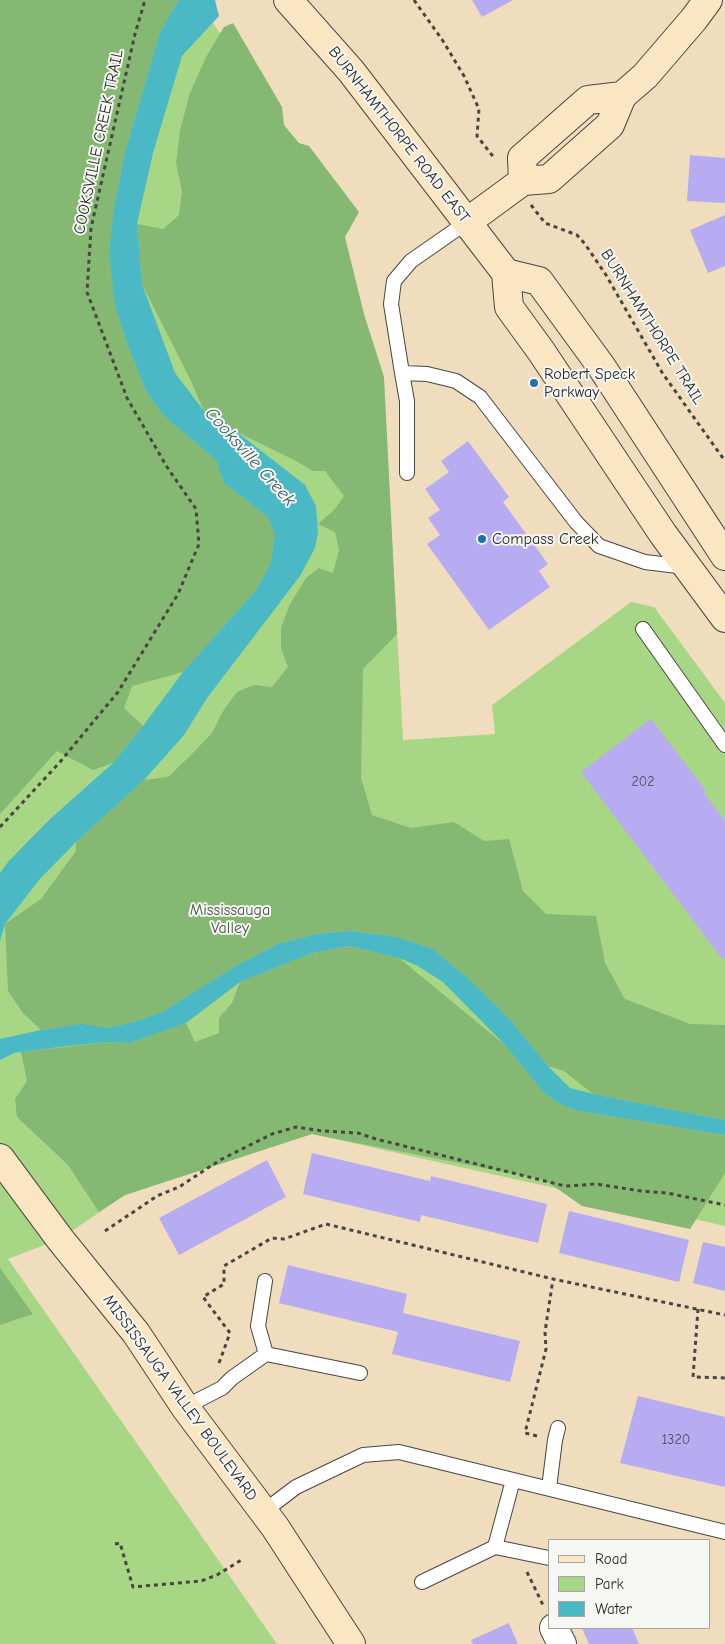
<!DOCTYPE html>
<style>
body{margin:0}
#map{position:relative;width:725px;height:1644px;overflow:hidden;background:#f0ddbd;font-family:"Comic Neue",sans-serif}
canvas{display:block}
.legend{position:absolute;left:548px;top:1539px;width:162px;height:90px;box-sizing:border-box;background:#f6f6f2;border:1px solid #a5a5a2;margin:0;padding:6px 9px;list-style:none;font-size:15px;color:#2b2b2b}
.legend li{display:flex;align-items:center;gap:10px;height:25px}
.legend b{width:25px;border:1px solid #a5a5a2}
</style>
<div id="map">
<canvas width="725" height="1644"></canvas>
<ul class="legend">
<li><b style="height:6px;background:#fbe6c4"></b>Road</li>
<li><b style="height:14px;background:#a7d785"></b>Park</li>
<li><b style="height:14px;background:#4bb8c5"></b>Water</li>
</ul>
</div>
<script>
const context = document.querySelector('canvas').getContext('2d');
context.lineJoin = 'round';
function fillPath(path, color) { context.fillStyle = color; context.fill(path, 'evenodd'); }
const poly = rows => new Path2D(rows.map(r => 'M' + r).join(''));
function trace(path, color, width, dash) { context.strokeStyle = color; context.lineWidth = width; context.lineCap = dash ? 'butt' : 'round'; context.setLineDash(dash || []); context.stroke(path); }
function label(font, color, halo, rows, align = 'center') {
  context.font = font + ' "Comic Neue",sans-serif'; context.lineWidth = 4; context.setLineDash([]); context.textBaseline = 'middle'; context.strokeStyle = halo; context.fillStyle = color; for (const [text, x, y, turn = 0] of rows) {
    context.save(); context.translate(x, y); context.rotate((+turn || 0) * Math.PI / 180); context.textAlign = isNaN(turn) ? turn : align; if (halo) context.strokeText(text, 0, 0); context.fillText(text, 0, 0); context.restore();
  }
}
fillPath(poly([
 [84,0,198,0,271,110,324,238,385,413,403,740,495,734,492,705,631,602,654,607,725,703,725,1226,312,1134,125,1195,60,1239,8,1259,277,1644,0,1644,0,168]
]), '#a7d785');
fillPath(poly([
 [0,0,179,0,160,32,125,152,114,207,110,258,115,304,128,346,147,393,163,415,216,460,224,483,268,517,275,535,270,565,256,590,183,672,132,686,124,708,143,726,113,763,93,770,57,751,0,814],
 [233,23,282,107,284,125,299,143,309,146,359,212,345,237,364,314,384,377,397,634,363,669,361,778,372,815,411,828,454,822,484,841,509,839,523,891,546,914,596,916,605,963,625,999,690,1024,725,1025,725,1120,593,1094,564,1071,548,1066,511,1021,470,980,433,949,398,937,349,931,316,934,278,944,237,965,164,1011,134,1022,106,1028,77,1025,41,1030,23,1013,8,991,5,924,41,899,76,851,76,842,144,780,168,777,192,754,212,733,223,711,237,692,254,685,272,687,288,667,281,648,281,628,290,604,306,578,319,568,333,573,339,550,335,532,318,524,335,509,344,496,325,471,313,471,296,461,237,432,204,411,190,379,142,284,137,224,163,229,179,215,182,192,176,163,180,130,190,93,206,57,224,27],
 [349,946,399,958,506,1046,544,1093,560,1104,579,1111,725,1135,725,1173,690,1229,582,1206,545,1180,312,1134,125,1195,99,1212,68,1165,17,1117,15,1099,27,1081,21,1052,106,1042,130,1043,186,1023,195,1042,219,1033,219,1018,232,1003,240,982,312,953],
 [0,1268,33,1314,0,1325]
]), '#85b872');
fillPath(poly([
 [179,0,215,0,219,16,182,56,153,153,137,224,142,284,175,373,204,411,237,432,305,485,316,506,318,532,315,548,300,576,207,698,184,735,144,780,76,842,39,880,5,924,0,941,0,873,8,862,49,820,113,763,143,726,183,672,256,590,270,565,275,535,268,517,224,483,216,460,163,415,147,393,128,346,115,305,109,253,114,207,125,152,160,32],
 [349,931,398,937,433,949,470,980,511,1021,548,1066,570,1088,593,1094,725,1120,725,1135,579,1111,560,1104,544,1093,506,1046,443,982,418,966,399,958,349,946,312,953,240,982,186,1023,130,1043,106,1042,67,1046,14,1053,0,1060,0,1039,41,1030,82,1024,106,1028,134,1022,164,1011,237,965,278,944,316,934]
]), '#4bb8c5');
fillPath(poly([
 [472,0,513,0,482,17],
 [690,155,725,158,725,203,687,201],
 [725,215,725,266,708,273,690,230],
 [468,441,509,497,503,502,548,564,539,571,550,587,489,630,427,544,440,535,428,518,440,510,425,489,449,472,441,461],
 [651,719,706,791,704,793,725,821,725,959,723,960,581,772],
 [312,1153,430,1181,431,1176,547,1204,538,1243,421,1215,420,1222,303,1194],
 [267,1160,286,1197,179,1255,159,1218],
 [569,1211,689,1240,679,1282,559,1253],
 [703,1242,725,1247,725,1291,693,1283],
 [288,1265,407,1294,403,1313,520,1341,510,1382,392,1354,398,1332,279,1303],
 [638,1396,725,1417,725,1487,620,1463],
 [509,1623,518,1644,473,1644,471,1640],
 [582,1628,632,1628,639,1644,589,1644]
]), '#b7abf2');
const lane = poly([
 [467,222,411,261,394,281,391,304,402,373,427,374,456,381,480,397,576,522,599,546,645,562,686,567],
 [402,373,407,401,407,473],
 [643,629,725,745],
 [265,1281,258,1326,266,1354,360,1373],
 [185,1407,222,1388,232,1378,266,1354],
 [549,1488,555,1440,558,1428],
 [263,1512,296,1487,363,1455,399,1452,725,1532],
 [495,1547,513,1480],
 [422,1582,495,1547,549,1558]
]);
const street = poly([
 [554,1628,562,1644]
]);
const secondary = poly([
 [288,0,351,71,506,273,509,307,541,351,663,534,725,618],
 [523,181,522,158,588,100,622,96],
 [467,222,523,181,549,179,610,125,622,96,645,76,694,19,708,0],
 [506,273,539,281,601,366,725,556],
 [0,1158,60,1239,136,1333,185,1407,275,1527,351,1644]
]);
trace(lane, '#494641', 16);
trace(street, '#494641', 30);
trace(secondary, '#494641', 30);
trace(poly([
 [414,0,443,41,464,76,479,109,477,136,495,159],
 [531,205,545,223,577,235,585,244,606,275,663,374,725,461],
 [0,827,60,762,118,692,178,594,199,544,196,509,167,467,127,398,87,292,91,228,135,34,145,0],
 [105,1231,157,1196,179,1187,220,1160,272,1134,296,1127,323,1131,358,1133,376,1139,565,1186,596,1184,641,1191,667,1193,725,1205],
 [698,1309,693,1377,725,1378],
 [219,1363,230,1333,203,1297,224,1284,224,1266,272,1238,284,1239,326,1224,553,1279,725,1315],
 [537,1436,525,1433,546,1349,545,1332,553,1279],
 [115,1544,120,1543,133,1587,201,1581,217,1575,243,1559],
 [527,1572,543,1605]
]), '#494641', 3, [4, 4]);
trace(lane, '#fff', 14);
trace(street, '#fff', 28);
trace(secondary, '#fbe6c4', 28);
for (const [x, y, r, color] of [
 [534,383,5,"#1f6fb2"],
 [482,539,5,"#1f6fb2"]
]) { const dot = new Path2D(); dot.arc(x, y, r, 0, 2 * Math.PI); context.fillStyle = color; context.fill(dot); trace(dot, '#f6f6f2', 2); }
label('14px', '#4e4b5d', null, [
 ["202",643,782],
 ["1320",676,1440]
]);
label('16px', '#2b2b2b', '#f6f6f2', [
 ["BURNHAMTHORPE ROAD EAST",399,135,52],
 ["COOKSVILLE CREEK TRAIL",99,142,-78],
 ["BURNHAMTHORPE TRAIL",652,327,58],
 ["MISSISSAUGA VALLEY BOULEVARD",180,1398,54]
]);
label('16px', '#2b2b2b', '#f6f6f2', [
 ["Robert Speck",544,374],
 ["Parkway",544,392],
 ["Compass Creek",492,539]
], 'left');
label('16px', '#4a5642', '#f6f6f2', [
 ["Mississauga",230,910],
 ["Valley",230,928]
]);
label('italic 18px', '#365c61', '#f6f6f2', [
 ["Cooksville Creek",250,457,48]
]);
</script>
